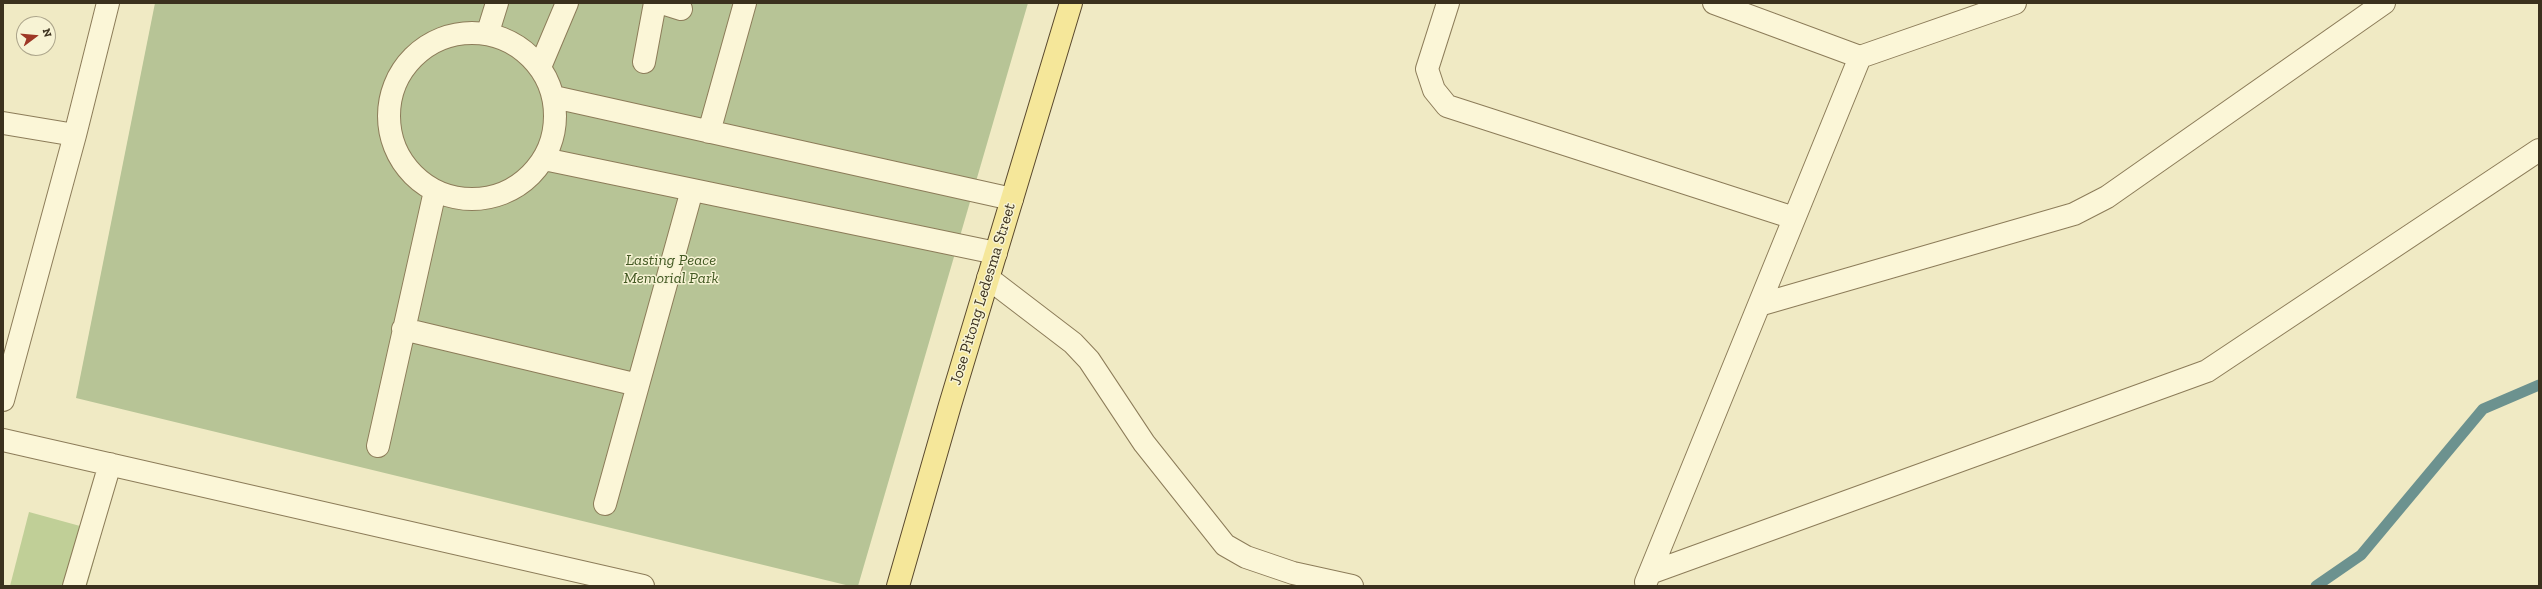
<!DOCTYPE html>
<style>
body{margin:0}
#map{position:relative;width:2542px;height:589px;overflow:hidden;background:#f0eac4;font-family:"Zilla Slab",serif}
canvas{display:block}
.frame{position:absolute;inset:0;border:4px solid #3b311e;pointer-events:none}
.north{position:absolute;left:16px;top:16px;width:40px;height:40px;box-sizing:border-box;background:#f7f3d4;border:1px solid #aca58b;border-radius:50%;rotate:74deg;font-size:11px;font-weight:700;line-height:16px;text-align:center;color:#3b311e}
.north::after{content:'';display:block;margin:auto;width:14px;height:18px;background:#9e3826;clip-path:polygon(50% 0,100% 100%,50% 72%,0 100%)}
</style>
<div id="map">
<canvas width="2542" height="589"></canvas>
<div class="frame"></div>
<div class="north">N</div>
</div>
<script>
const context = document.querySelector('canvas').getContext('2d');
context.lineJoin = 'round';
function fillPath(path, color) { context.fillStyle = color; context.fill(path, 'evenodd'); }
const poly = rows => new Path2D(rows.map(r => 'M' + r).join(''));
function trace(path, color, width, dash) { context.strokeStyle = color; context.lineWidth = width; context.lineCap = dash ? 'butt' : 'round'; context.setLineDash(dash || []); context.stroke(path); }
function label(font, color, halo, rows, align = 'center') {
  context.font = font + ' "Zilla Slab",serif'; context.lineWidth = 3; context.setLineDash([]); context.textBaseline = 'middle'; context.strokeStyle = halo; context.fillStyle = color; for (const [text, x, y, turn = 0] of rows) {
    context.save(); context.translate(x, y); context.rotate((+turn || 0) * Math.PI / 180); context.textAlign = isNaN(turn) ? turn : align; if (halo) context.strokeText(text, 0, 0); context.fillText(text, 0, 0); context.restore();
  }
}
fillPath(poly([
 [29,512,102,532,87,586,10,586]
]), '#c0cf97');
fillPath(poly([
 [155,3,1028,3,858,586,850,586,76,398]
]), '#b7c496');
trace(poly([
 [2316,586,2361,555,2483,409,2539,385]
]), '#6c928f', 11);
const minor = poly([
 [662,3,681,9],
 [1448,3,1427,69,1434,90,1447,106,1794,218],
 [1714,3,1860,57,2015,3],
 [488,32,497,3],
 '389 116a83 83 0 1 1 166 0a83 83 0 1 1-166 0Z',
 [644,62,655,3],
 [540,67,567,3],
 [554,97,1012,199],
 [3,123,75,135],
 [709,132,745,3],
 [544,159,996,253],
 [988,278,1073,343,1089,360,1144,443,1225,545,1246,557,1293,573,1352,586],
 [1759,305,2074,214,2107,197,2384,3],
 [403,329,638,385],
 [3,400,75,135,108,3],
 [3,440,643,586],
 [378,446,435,191],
 [605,504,692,190],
 [1650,573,2207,371,2539,150],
 [1646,582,1860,57],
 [74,586,110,464]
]);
const major = poly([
 [898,586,950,405,1071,3]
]);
trace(minor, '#8c7c59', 24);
trace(major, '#5a492d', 24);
trace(minor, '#fbf6d7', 22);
trace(major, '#f5e79a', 22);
label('italic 16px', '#435923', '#f7f3d4', [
 ["Lasting Peace",671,260],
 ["Memorial Park",671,278]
]);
label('16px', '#3b311e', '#f7f3d4', [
 ["Jose Pitong Ledesma Street",983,294,-73]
]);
</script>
